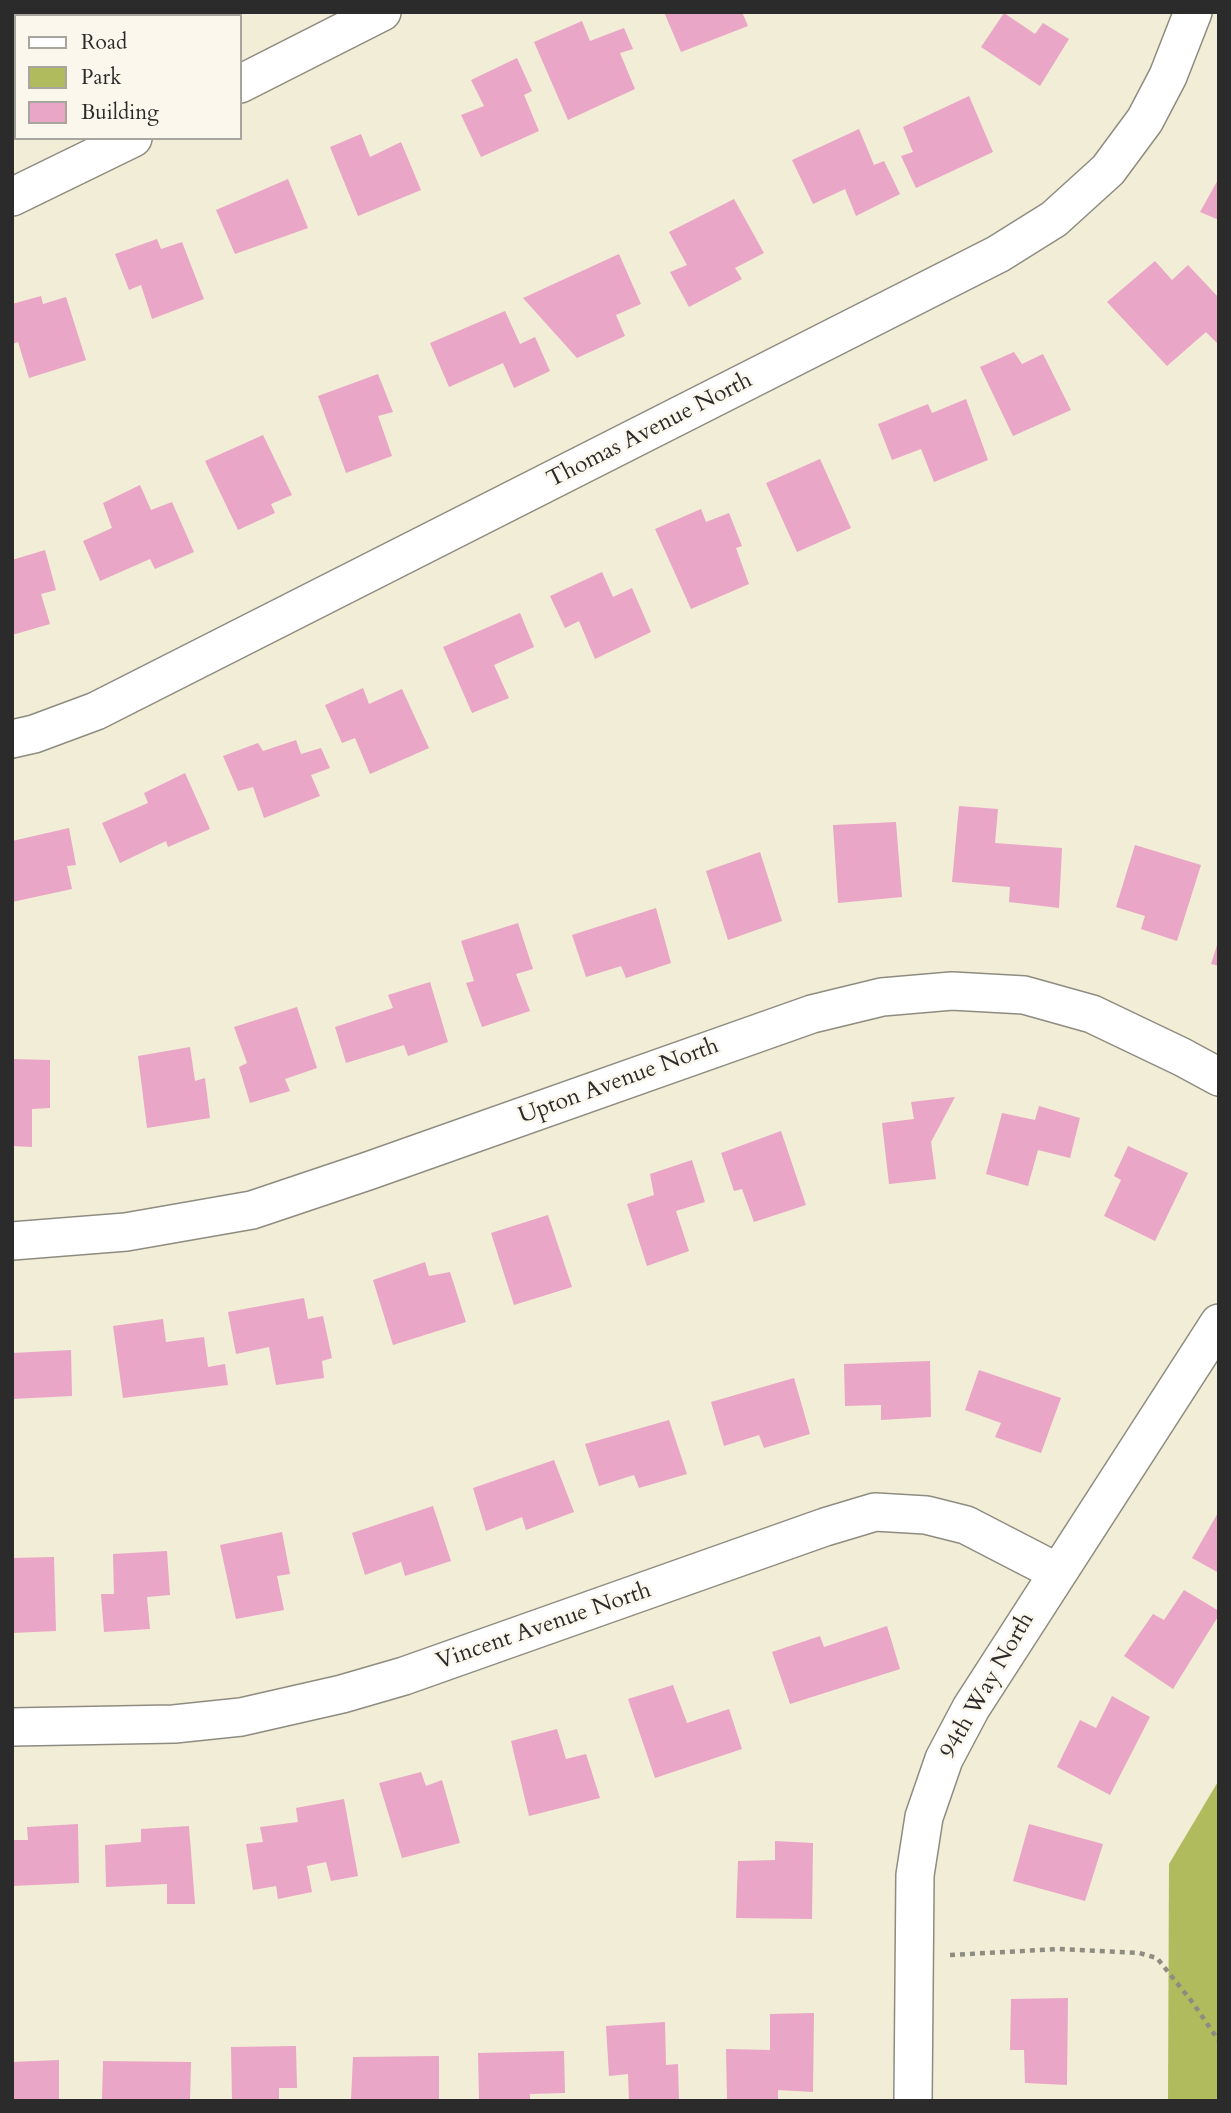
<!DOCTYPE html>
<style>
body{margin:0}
#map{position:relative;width:1231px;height:2113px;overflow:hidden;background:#f2edd6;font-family:Cardo,serif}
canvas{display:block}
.frame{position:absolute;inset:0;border:14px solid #2b2b2b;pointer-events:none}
.legend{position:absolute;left:14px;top:14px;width:228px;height:126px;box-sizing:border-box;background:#fbf7ec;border:2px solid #a8a59f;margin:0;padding:9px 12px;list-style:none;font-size:21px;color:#2b2b2b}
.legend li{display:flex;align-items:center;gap:14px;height:35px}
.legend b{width:35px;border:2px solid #a8a59f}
</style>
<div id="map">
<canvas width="1231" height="2113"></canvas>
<div class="frame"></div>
<ul class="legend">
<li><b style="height:9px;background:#fff"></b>Road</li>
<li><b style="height:19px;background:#afbb5c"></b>Park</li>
<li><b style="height:19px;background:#e9a6c6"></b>Building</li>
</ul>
</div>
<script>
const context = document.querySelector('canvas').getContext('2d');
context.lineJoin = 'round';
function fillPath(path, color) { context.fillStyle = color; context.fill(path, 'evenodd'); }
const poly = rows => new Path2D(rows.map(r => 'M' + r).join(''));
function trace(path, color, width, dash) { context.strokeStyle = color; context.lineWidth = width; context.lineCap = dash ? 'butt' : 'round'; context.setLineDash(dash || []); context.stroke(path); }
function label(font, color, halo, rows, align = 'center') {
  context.font = font + ' Cardo,serif'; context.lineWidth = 5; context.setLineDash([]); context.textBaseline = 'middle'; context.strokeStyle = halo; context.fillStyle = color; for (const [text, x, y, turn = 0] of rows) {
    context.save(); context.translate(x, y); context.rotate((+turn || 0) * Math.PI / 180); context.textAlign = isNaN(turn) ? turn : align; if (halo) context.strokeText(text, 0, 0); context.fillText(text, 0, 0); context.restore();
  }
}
fillPath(poly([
 [1219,1780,1219,2101,1168,2101,1169,1864]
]), '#afbb5c');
fillPath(poly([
 [12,12,25,12,26,16,16,16,16,67,12,68],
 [117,12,164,12,157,16,118,16],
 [664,12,742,12,748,26,681,52],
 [1004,13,1035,34,1043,23,1069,39,1040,86,981,47],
 [582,21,590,41,624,28,633,49,620,53,635,89,568,120,534,42],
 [517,58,532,91,524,95,539,131,481,157,461,115,484,106,471,80],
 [969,96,993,152,916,188,901,156,913,152,903,127],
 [859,129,874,165,884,161,900,194,856,216,845,189,813,204,792,160],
 [361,134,370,157,401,142,421,190,358,216,330,147],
 [1219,178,1219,220,1200,212],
 [288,179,308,228,235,254,216,210],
 [734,199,764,253,735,268,742,279,689,307,670,272,687,265,669,232],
 [157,239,161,249,182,242,204,299,152,319,141,285,129,290,115,254],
 [619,254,641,304,616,315,625,336,577,358,523,298],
 [1155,261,1172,280,1188,265,1219,298,1219,345,1206,332,1167,366,1107,302],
 [41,296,43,304,66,297,86,360,29,378,18,342,12,344,12,304],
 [505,311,520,344,535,337,550,371,514,388,503,363,449,387,430,343],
 [1014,352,1022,364,1043,354,1071,410,1013,436,980,367],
 [378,374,393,412,378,416,392,456,346,473,318,396],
 [966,399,988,460,934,482,921,449,892,460,878,424,928,404,932,413],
 [263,435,292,495,271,504,275,513,238,530,205,461],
 [820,459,851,528,797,552,766,483],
 [140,485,151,510,172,502,194,552,155,569,150,559,100,581,83,541,112,528,103,503],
 [701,509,706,522,729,513,742,546,736,548,749,584,691,609,655,529],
 [45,550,56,590,41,594,50,624,12,635,12,560],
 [602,572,613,597,632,588,651,632,595,659,579,621,565,628,550,596],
 [520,613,534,647,494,665,509,698,472,713,443,647],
 [363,688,369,704,402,689,429,748,370,774,355,738,342,743,325,705],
 [296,740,301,754,321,748,330,768,311,775,320,796,264,818,253,787,238,791,223,756,258,743,263,751],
 [185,773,210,829,168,847,166,841,120,863,102,823,148,803,144,793],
 [959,806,998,809,995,843,1062,848,1059,908,1009,902,1010,887,952,882],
 [896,822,902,897,838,903,833,825],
 [69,828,76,865,67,866,72,889,12,902,12,841],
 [1135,845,1201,865,1177,941,1141,929,1145,916,1116,907],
 [760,852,782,921,728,940,706,871],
 [656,908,671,963,626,978,621,966,586,977,572,935],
 [518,923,533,969,516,974,530,1011,482,1027,466,983,474,981,461,941],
 [1218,942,1219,942,1219,966,1211,964],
 [430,982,448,1042,408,1056,404,1045,346,1063,335,1027,393,1008,388,995],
 [297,1007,317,1068,285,1079,290,1091,250,1103,239,1067,247,1063,234,1027],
 [190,1047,195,1081,205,1078,210,1118,147,1128,138,1056],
 [12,1059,50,1060,50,1108,32,1109,32,1147,12,1146],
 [955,1097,931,1142,936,1179,889,1184,882,1123,914,1119,911,1102],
 [1039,1106,1080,1118,1070,1158,1038,1150,1028,1186,986,1174,1002,1113,1035,1120],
 [781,1131,806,1205,754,1222,742,1189,734,1191,721,1153],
 [1128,1146,1188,1173,1155,1241,1104,1216,1121,1180,1114,1176],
 [692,1160,705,1202,676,1211,689,1251,647,1266,627,1204,654,1195,650,1174],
 [548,1215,572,1287,514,1305,491,1233],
 [425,1262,429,1276,450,1272,466,1322,393,1345,373,1280],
 [304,1298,308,1319,323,1316,332,1358,322,1361,324,1378,276,1385,269,1347,236,1354,228,1312],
 [163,1319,166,1342,204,1337,208,1367,225,1364,228,1385,123,1398,113,1326],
 [71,1350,72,1396,12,1399,12,1353],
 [930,1361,931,1417,881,1420,881,1405,845,1406,844,1364],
 [979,1370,1061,1398,1041,1453,995,1437,1001,1423,965,1410],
 [794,1378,810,1434,764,1448,759,1435,724,1446,711,1402],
 [669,1420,687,1474,639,1488,634,1475,599,1486,585,1444],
 [554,1460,574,1512,526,1530,522,1517,486,1531,473,1488],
 [433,1506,451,1561,405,1576,401,1562,365,1575,352,1533],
 [1219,1511,1219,1573,1192,1558],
 [282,1532,290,1574,277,1576,284,1610,236,1619,220,1545],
 [167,1551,170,1595,147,1597,150,1629,104,1632,101,1594,114,1594,113,1554],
 [54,1557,56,1631,12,1633,12,1558],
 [1184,1590,1219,1611,1219,1615,1173,1689,1124,1656,1153,1614,1164,1620],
 [887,1626,900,1669,790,1704,772,1652,820,1636,824,1647],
 [673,1685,687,1723,729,1709,742,1749,655,1778,628,1699],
 [1112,1696,1150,1717,1110,1795,1057,1767,1080,1720,1096,1728],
 [557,1729,566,1759,586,1754,600,1798,529,1816,511,1741],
 [421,1772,426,1786,442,1780,460,1843,402,1858,379,1783],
 [344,1799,358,1876,331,1881,326,1862,307,1866,312,1892,278,1899,276,1886,253,1890,246,1844,263,1842,260,1827,298,1822,296,1808],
 [78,1824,79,1883,12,1886,12,1840,28,1840,27,1827],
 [1029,1824,1103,1844,1085,1901,1013,1881],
 [189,1826,195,1904,167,1904,167,1884,106,1887,105,1845,141,1842,141,1829],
 [775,1841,813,1843,812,1919,736,1918,738,1861,775,1860],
 [1068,1998,1067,2085,1025,2083,1024,2050,1010,2050,1011,1999],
 [814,2013,813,2092,778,2090,778,2101,727,2101,726,2049,770,2050,770,2014],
 [665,2022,666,2065,678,2064,679,2101,629,2101,628,2074,609,2076,606,2026],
 [296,2046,297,2088,279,2088,279,2101,232,2101,231,2047],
 [564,2051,565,2093,530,2094,530,2101,479,2101,478,2053],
 [439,2056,439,2101,351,2100,353,2057],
 [59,2060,59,2101,12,2101,12,2062],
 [103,2061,191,2062,190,2101,102,2101]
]), '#e9a6c6');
const street = poly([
 [240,84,382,12],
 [12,197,133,138],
 [12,739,34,734,96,711,998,254,1054,219,1108,170,1145,120,1168,76,1193,12],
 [12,1241,126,1232,252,1210,368,1171,812,1014,882,997,952,991,1024,995,1092,1014,1182,1057,1219,1077],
 [12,1727,174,1724,241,1717,342,1694,404,1676,825,1527,875,1512,926,1515,966,1525,1057,1572],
 [913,2101,915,1875,924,1817,944,1759,971,1708,1219,1323]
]);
trace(street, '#8e8c80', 40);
trace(poly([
 [950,1955,1059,1949,1139,1953,1157,1958,1193,2003,1219,2041]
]), '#8e8c80', 4.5, [5, 5]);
trace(street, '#fff', 37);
label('23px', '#2b2b2b', '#fbf7ec', [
 ["Thomas Avenue North",650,431,-27],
 ["Upton Avenue North",619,1082,-20],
 ["Vincent Avenue North",544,1627,-19],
 ["94th Way North",988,1686,-60]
]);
</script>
